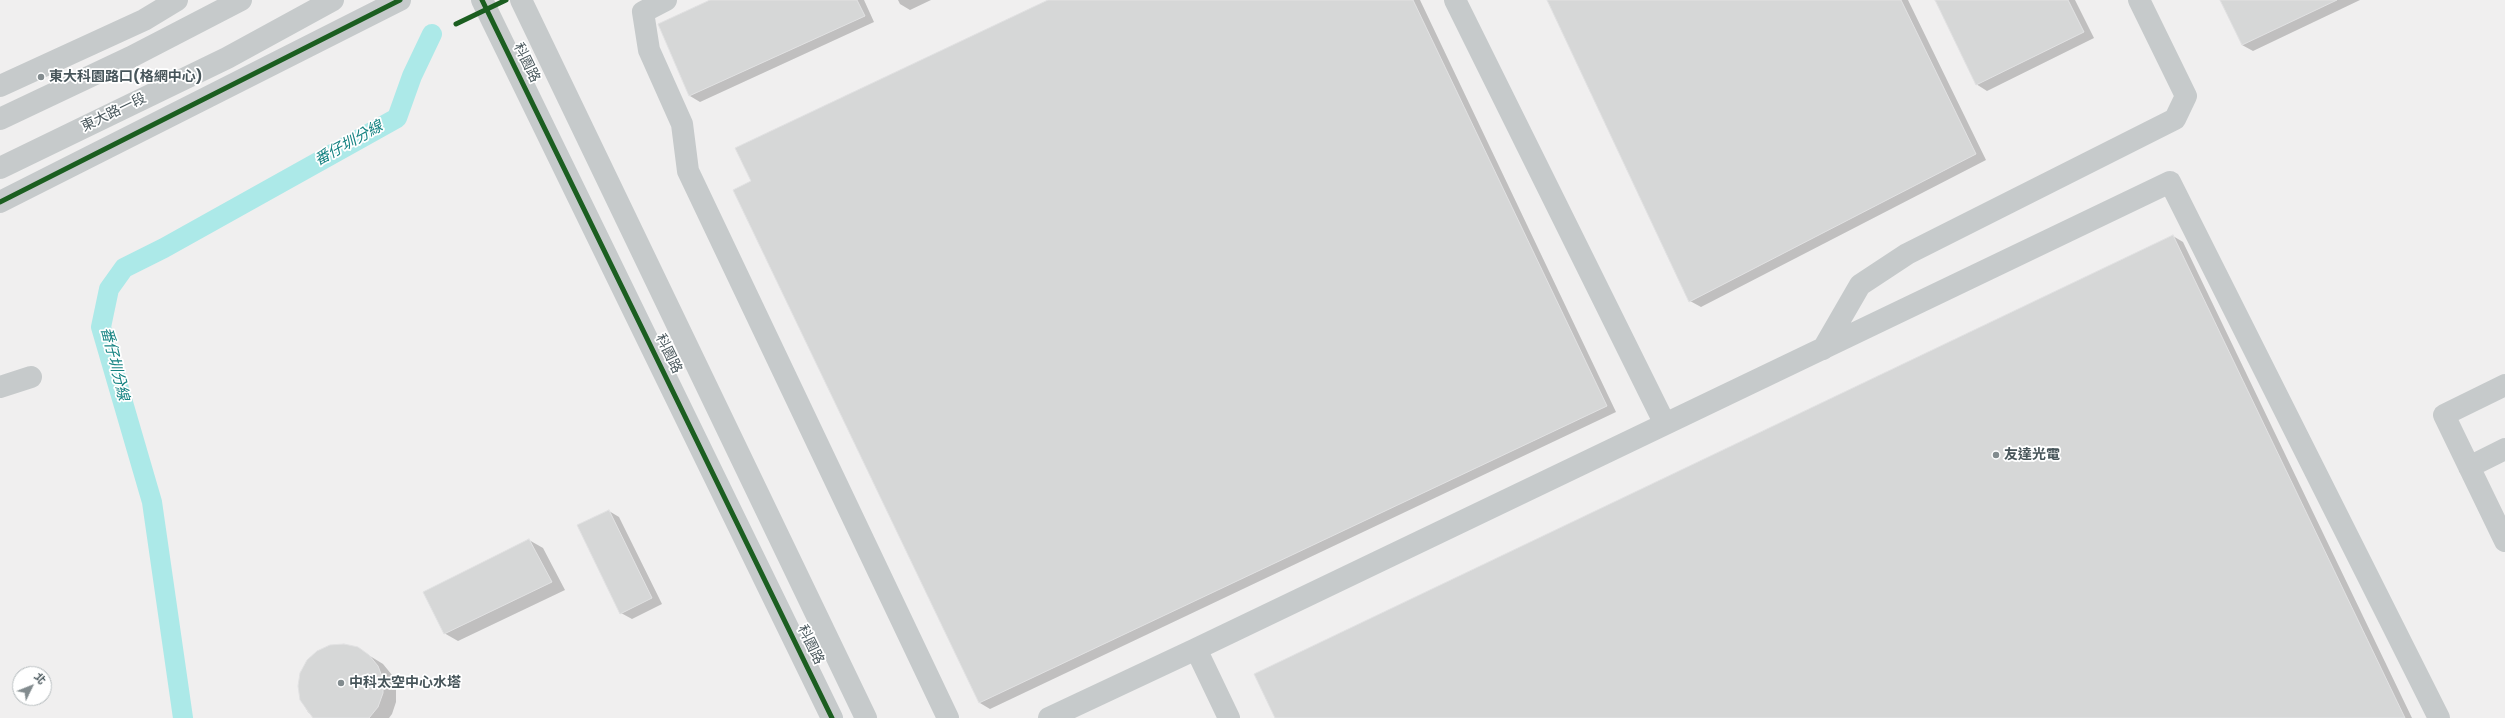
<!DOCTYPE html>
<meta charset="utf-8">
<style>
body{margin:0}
#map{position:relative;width:2505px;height:718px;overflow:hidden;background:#f0efef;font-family:Poppins,"Noto Sans TC",sans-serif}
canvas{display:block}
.north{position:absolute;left:12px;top:666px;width:40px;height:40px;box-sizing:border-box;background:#fff;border:1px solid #b5bbbd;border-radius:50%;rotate:47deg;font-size:11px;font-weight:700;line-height:16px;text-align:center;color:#47555a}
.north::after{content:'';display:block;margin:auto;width:14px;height:18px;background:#828b8e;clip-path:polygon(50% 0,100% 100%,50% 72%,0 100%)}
</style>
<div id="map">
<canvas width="2505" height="718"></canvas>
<div class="north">北</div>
</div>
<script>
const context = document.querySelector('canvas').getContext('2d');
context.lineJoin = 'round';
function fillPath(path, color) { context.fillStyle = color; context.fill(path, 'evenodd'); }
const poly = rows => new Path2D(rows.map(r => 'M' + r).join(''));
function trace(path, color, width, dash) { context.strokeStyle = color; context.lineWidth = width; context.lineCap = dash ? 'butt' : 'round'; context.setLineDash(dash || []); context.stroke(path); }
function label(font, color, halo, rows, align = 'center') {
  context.font = font + ' Poppins,"Noto Sans TC",sans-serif'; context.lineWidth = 3.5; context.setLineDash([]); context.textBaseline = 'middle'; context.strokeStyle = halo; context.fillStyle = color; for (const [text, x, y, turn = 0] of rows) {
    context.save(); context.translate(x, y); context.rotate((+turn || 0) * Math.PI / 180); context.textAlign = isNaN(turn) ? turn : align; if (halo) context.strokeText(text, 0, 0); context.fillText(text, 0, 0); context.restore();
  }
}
fillPath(poly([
 [712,0,864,0,874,22,700,102,690,96,659,24],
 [898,0,931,0,910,10,900,4],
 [1051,0,1420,0,1616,412,990,709,980,703,752,182],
 [1548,0,1908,0,1986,160,1701,307,1690,301],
 [1936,0,2075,0,2094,38,1987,91,1976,84],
 [2221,0,2360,0,2253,51,2242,45],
 [2173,236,2183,242,2412,718,1276,718],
 [609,511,619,517,662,604,632,619,621,613],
 [529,540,543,548,565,590,458,641,444,633],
 [357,648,383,664,392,675,396,688,396,702,392,714,389,718,315,718,308,712,301,700]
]), '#0003');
trace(poly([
 [183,718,152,502,101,327,109,289,124,268,164,248,397,118,412,76,432,34]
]), '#ace9e8', 20);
const building = poly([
 [710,0,857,0,865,16,689,96,658,24,710,0],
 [1048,0,1413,0,1607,406,979,703,733,190,751,181,735,148,1048,0],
 [1547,0,1901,0,1976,154,1689,302,1547,0],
 [1935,0,2068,0,2084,32,1976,85,1935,0],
 [2220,0,2337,0,2242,45,2220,0],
 [2173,235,2405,718,1275,718,1254,674,2173,235],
 [609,510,652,598,620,614,577,525,609,510],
 [529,539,552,582,444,634,423,592,529,539],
 [344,644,358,647,369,655,378,666,383,679,383,693,378,707,369,718,313,718,300,700,298,686,300,673,307,660,317,651,330,645,344,644]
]);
fillPath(building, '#d6d7d7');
trace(building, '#e1e1e2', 1);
trace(poly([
 [482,0,832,718],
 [521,0,866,718],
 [666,0,643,12,649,50,682,124,688,171,948,718],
 [1455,0,1665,424],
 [0,86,144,20,177,0],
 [0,119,131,57,241,0],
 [0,168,227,58,333,0],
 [0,202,400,0],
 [1823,349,1860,285,1907,254,2175,119,2186,96,2139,0],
 [2505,385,2444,415,2505,541],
 [0,387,31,377],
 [2469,467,2505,449],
 [1196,649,2170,182,2439,718],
 [1049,718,1196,649,1229,718]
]), '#c6cacb', 22);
trace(poly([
 [482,0,832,718],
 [456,24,506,0],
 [0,202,400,0]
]), '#1b5e20', 5);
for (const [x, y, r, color] of [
 [41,77,4,"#828b8e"],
 [1996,455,4,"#828b8e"],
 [341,683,4,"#828b8e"]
]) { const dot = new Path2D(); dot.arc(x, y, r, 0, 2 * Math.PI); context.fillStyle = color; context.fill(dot); trace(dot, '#fff', 1.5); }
label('14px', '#47555a', '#fff', [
 ["科園路",526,63,64],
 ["東大路一段",114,113,-26],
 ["科園路",668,354,64],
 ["科園路",810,645,64]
]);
label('bold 14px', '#47555a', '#fff', [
 ["東大科園路口(格網中心)",49,77],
 ["友達光電",2004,455],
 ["中科太空中心水塔",349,683]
], 'left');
label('italic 15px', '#158382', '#fff', [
 ["番仔圳分線",349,144,-29],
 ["番仔圳分線",114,364,76]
]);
</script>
